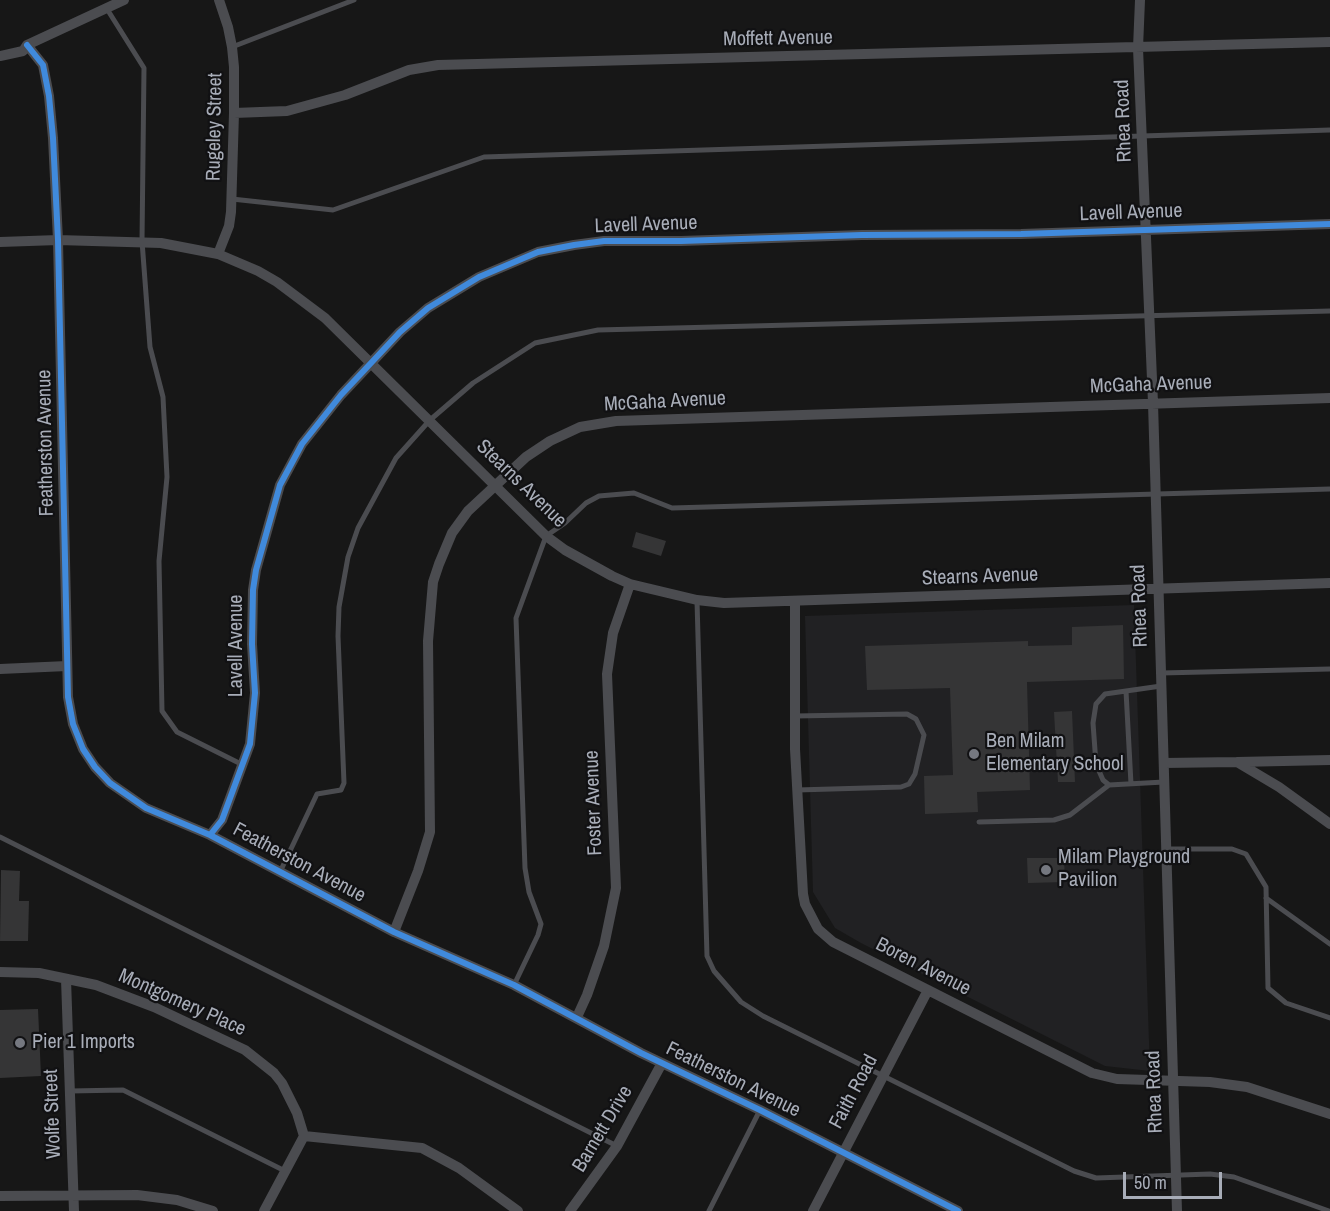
<!DOCTYPE html>
<style>
body{margin:0}
#map{position:relative;width:1330px;height:1211px;overflow:hidden;background:#171717;font-family:"Archivo Narrow",sans-serif}
canvas{display:block}
.scale{position:absolute;left:1123px;top:1172px;width:99px;height:27px;box-sizing:border-box;border:3px solid #a8adb8;border-top:0;padding-left:8px;font-size:18px;line-height:21px;white-space:nowrap;color:#a8adb8;-webkit-text-stroke:4px #111113;paint-order:stroke}
</style>
<div id="map">
<canvas width="1330" height="1211"></canvas>
<div class="scale">50 m</div>
</div>
<script>
const context = document.querySelector('canvas').getContext('2d');
context.lineJoin = 'round';
function fillPath(path, color) { context.fillStyle = color; context.fill(path, 'evenodd'); }
const poly = rows => new Path2D(rows.map(r => 'M' + r).join(''));
function trace(path, color, width, dash) { context.strokeStyle = color; context.lineWidth = width; context.lineCap = dash ? 'butt' : 'round'; context.setLineDash(dash || []); context.stroke(path); }
function label(font, color, halo, rows, align = 'center') {
  context.font = font + ' "Archivo Narrow",sans-serif'; context.lineWidth = 4.5; context.setLineDash([]); context.textBaseline = 'middle'; context.strokeStyle = halo; context.fillStyle = color; for (const [text, x, y, turn = 0] of rows) {
    context.save(); context.translate(x, y); context.rotate((+turn || 0) * Math.PI / 180); context.textAlign = isNaN(turn) ? turn : align; if (halo) context.strokeText(text, 0, 0); context.fillText(text, 0, 0); context.restore();
  }
}
fillPath(poly([
 [1134,605,1150,1071,1105,1066,861,943,835,928,813,892,805,616]
]), '#212123');
fillPath(poly([
 [636,532,666,541,661,556,632,547],
 [1123,625,1124,679,1027,682,1030,790,977,792,978,812,925,814,924,776,953,775,950,688,867,690,865,646,1028,641,1028,646,1072,645,1072,627],
 [1072,711,1075,782,1058,782,1054,712],
 [1027,858,1064,858,1065,882,1028,883],
 [1,870,20,871,19,901,29,901,28,941,0,941],
 [38,1009,41,1076,0,1078,0,1010]
]), '#353536');
trace(poly([
 [107,9,144,68,142,241,150,347,163,397,167,477,159,561,162,711,177,732,243,765],
 [232,47,354,0],
 [232,199,333,210,484,157,1330,130],
 [697,601,707,956,714,971,741,1002,763,1016,1074,1171,1096,1178,1210,1174,1234,1177,1329,1211],
 [1161,673,1330,669],
 [1161,686,1105,694,1096,704,1093,723,1096,764,1103,780,1109,785,1164,782],
 [1126,691,1131,784],
 [795,716,907,714,916,719,924,735,915,774,909,784,901,787,797,790],
 [979,822,1054,820,1070,815,1109,785],
 [0,837,617,1146],
 [1167,849,1232,849,1246,854,1266,887,1268,988,1286,1003,1330,1018],
 [280,872,317,794,341,790,344,783,338,636,339,607,348,557,358,528,396,458,430,420,473,383,535,343,598,330,1330,311],
 [1266,898,1330,944],
 [514,985,538,935,541,924,529,892,525,868,516,618,546,536,565,523,586,503,599,496,634,493,672,508,1330,489],
 [70,1091,123,1090,285,1171],
 [709,1211,760,1110]
]), '#4b4c50', 5);
trace(poly([
 [1140,0,1138,48,1153,403,1177,1211],
 [27,45,43,65,49,96,53,138,58,240,68,697,73,724,83,749,95,767,110,783,146,808,210,835,394,932,514,985,641,1053,760,1110,958,1211],
 [0,56,23,51,27,45,124,0],
 [234,113,287,111,345,95,409,70,438,65,1330,42],
 [0,242,58,240,161,243,218,254,258,271,277,282,325,318,546,536,565,550,612,576,630,584,697,600,724,603,1330,583],
 [218,254,229,226,231,212,234,113,234,67,232,47,228,27,219,0],
 [795,601,795,749,803,894,805,904,818,929,833,942,1092,1073,1117,1079,1210,1082,1247,1087,1330,1114],
 [0,669,67,666],
 [1237,762,1330,760],
 [1164,763,1237,762,1279,787,1330,824],
 [210,835,222,820,250,744,255,693,252,644,253,590,256,570,280,485,302,444,341,395,371,363,400,332,428,308,479,277,538,252,574,245,604,241,681,241,862,235,1021,234,1330,224],
 [394,932,418,871,430,832,428,641,433,582,439,564,452,533,468,511,526,457,550,441,580,427,616,421,1330,398],
 [0,972,39,973,96,985,154,1007,245,1050,274,1073,282,1083,297,1113,304,1136,422,1148,459,1168,518,1211],
 [66,979,74,1211],
 [577,1017,587,995,604,946,616,888,607,674,613,633,630,584],
 [0,1196,137,1195,177,1200,213,1211],
 [264,1211,304,1136],
 [570,1211,617,1146,662,1063],
 [813,1211,928,990]
]), '#4b4c50', 10);
trace(poly([
 [27,45,43,65,49,96,53,138,58,240,68,697,73,724,83,749,95,767,110,783,146,808,210,835,394,932,514,985,641,1053,760,1110,958,1211],
 [210,835,222,820,250,744,255,693,252,644,253,590,256,570,280,485,302,444,341,395,371,363,400,332,428,308,479,277,538,252,574,245,604,241,681,241,862,235,1021,234,1330,224]
]), '#408adc', 6);
for (const [x, y, r, color] of [
 [974,754,6,"#757880"],
 [1046,870,6,"#757880"],
 [20,1043,6,"#757880"]
]) { const dot = new Path2D(); dot.arc(x, y, r, 0, 2 * Math.PI); context.fillStyle = color; context.fill(dot); trace(dot, '#111113', 2); }
label('20px', '#a8adb8', '#111113', [
 ["Moffett Avenue",778,39,-1],
 ["Rhea Road",1124,121,-92],
 ["Rugeley Street",215,127,-89],
 ["Lavell Avenue",1131,213,-2],
 ["Lavell Avenue",646,225,-2],
 ["McGaha Avenue",1151,385,-2],
 ["McGaha Avenue",665,402,-3],
 ["Featherston Avenue",46,443,-91],
 ["Stearns Avenue",521,484,44],
 ["Stearns Avenue",980,577,-2],
 ["Rhea Road",1140,606,-92],
 ["Lavell Avenue",237,646,-90],
 ["Foster Avenue",594,803,-92],
 ["Featherston Avenue",299,863,28],
 ["Boren Avenue",923,967,27],
 ["Montgomery Place",182,1003,24],
 ["Featherston Avenue",733,1080,26],
 ["Faith Road",854,1092,-62],
 ["Rhea Road",1155,1092,-92],
 ["Wolfe Street",53,1114,-92],
 ["Barnett Drive",603,1129,-59]
]);
label('20px', '#a8adb8', '#111113', [
 ["Ben Milam",986,742],
 ["Elementary School",986,765],
 ["Milam Playground",1058,858],
 ["Pavilion",1058,881],
 ["Pier 1 Imports",32,1043]
], 'left');
</script>
